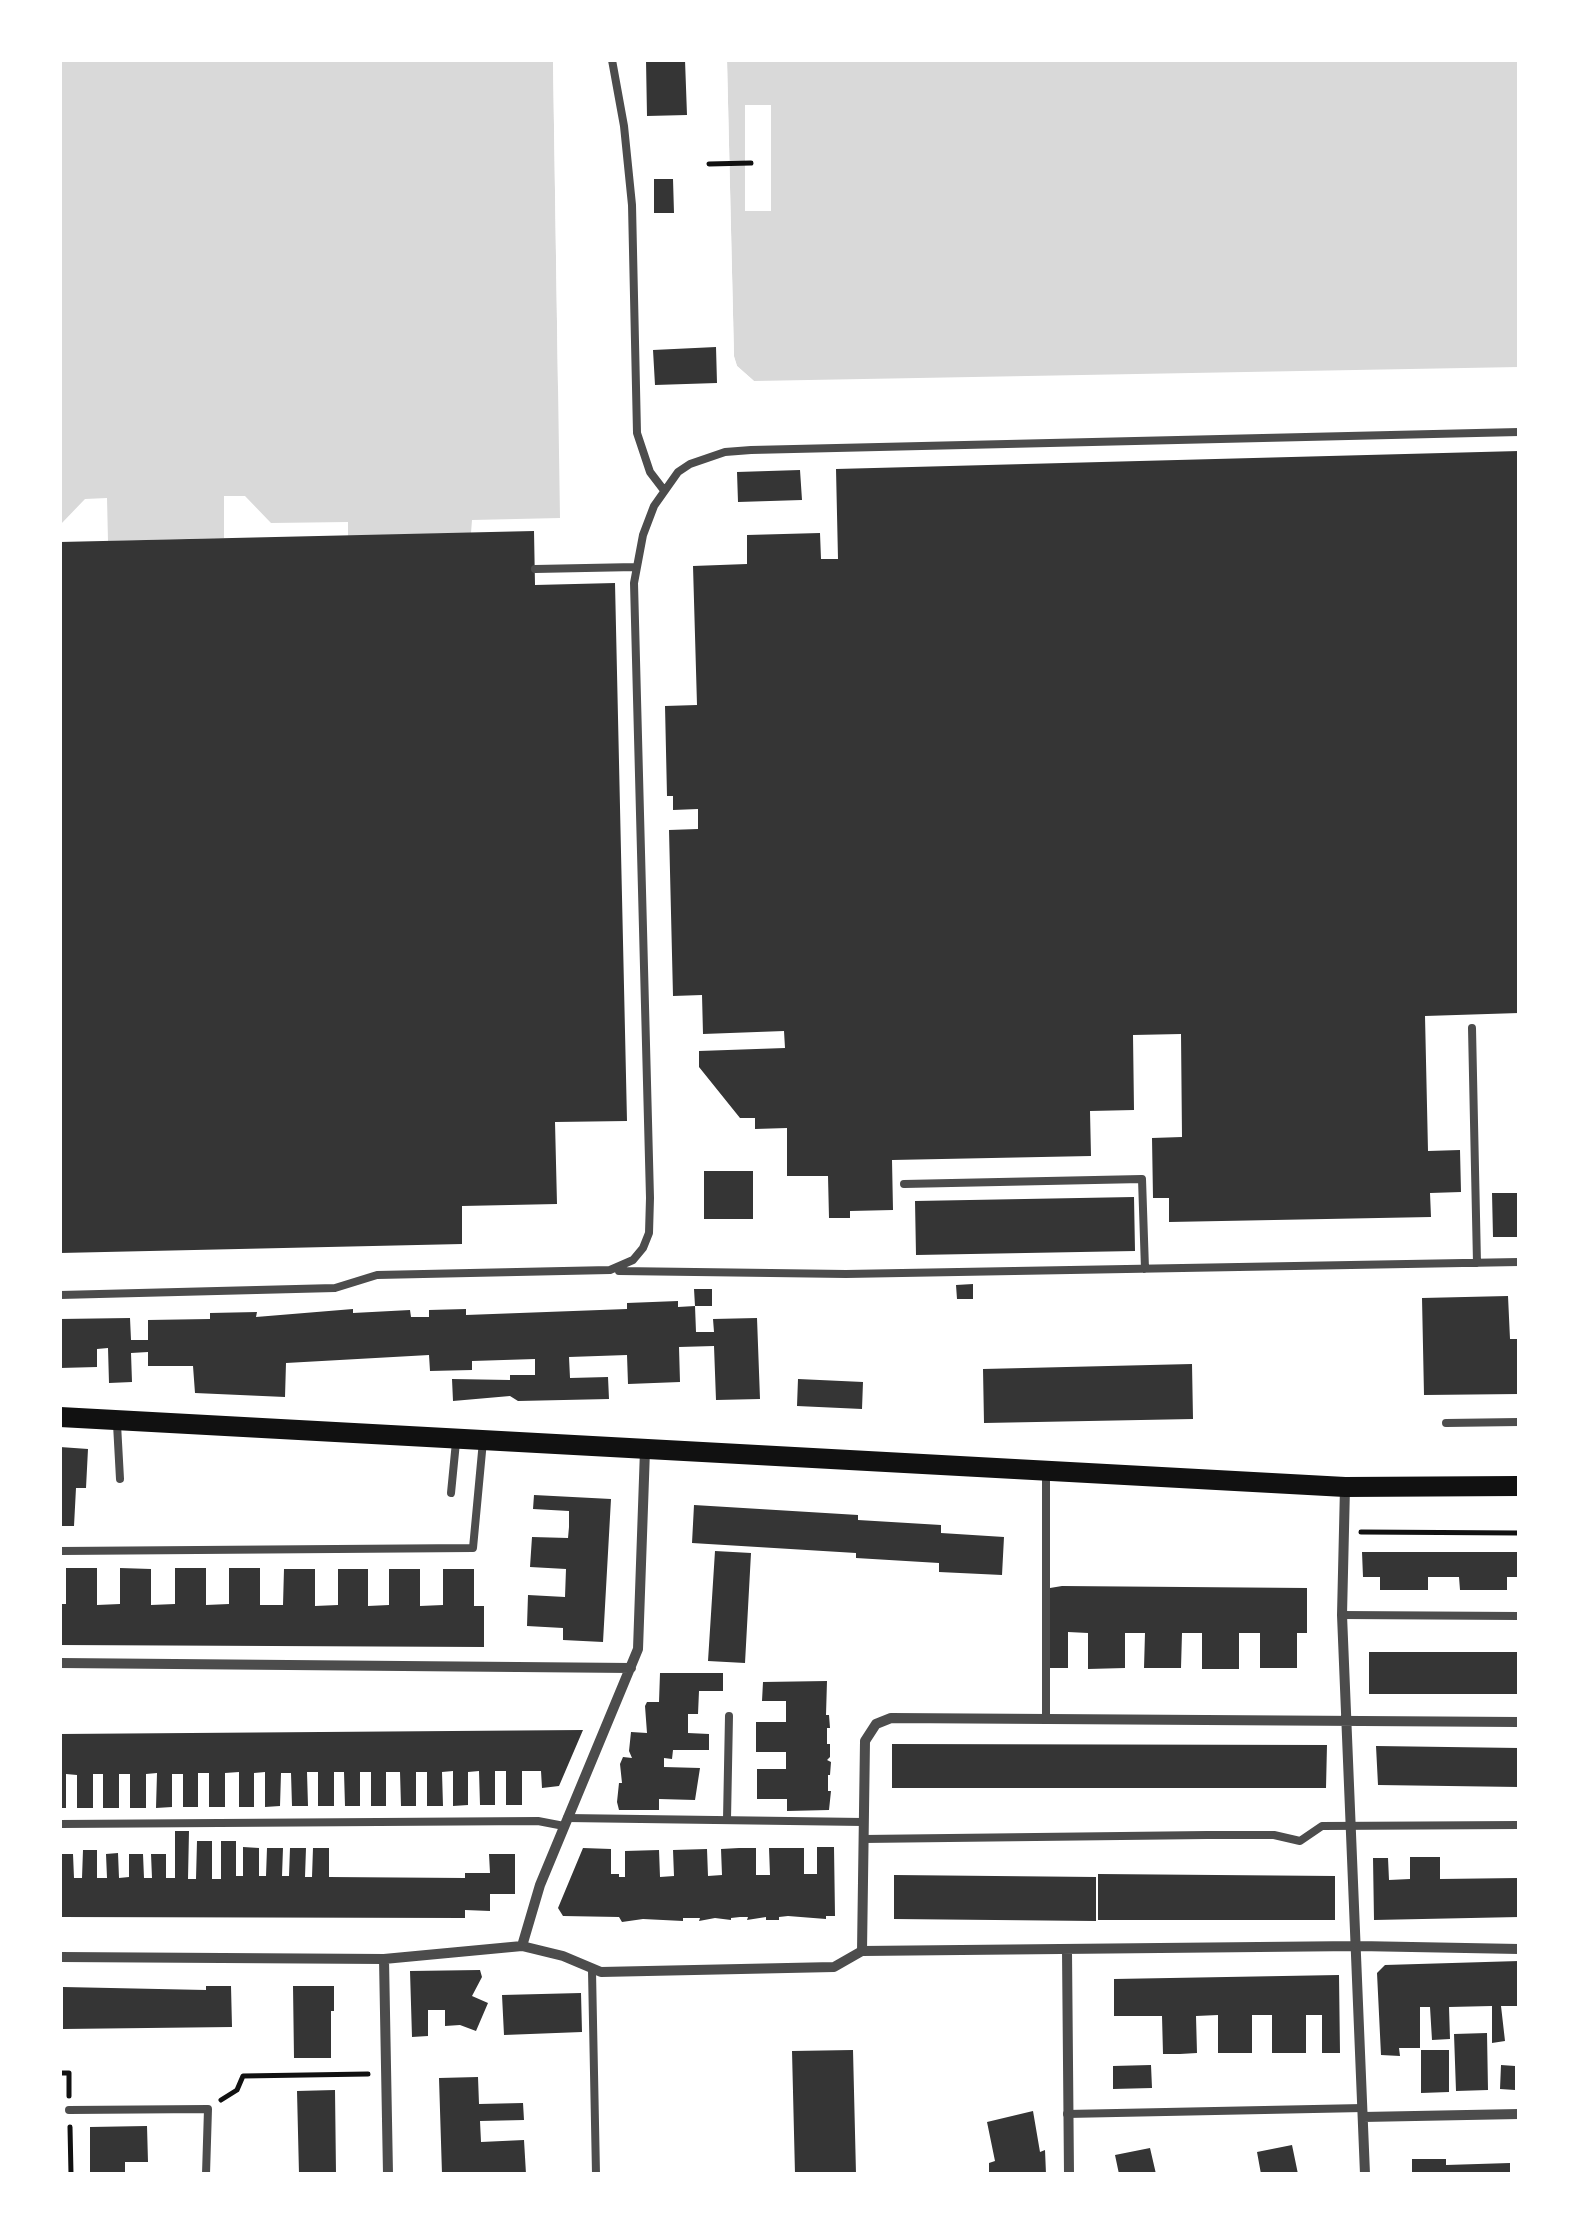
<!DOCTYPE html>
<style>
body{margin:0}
#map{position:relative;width:1579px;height:2234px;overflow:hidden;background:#fff;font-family:"IBM Plex Sans",sans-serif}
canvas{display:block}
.frame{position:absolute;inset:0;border:62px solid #fff;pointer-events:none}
</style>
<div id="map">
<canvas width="1579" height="2234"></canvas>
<div class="frame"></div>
</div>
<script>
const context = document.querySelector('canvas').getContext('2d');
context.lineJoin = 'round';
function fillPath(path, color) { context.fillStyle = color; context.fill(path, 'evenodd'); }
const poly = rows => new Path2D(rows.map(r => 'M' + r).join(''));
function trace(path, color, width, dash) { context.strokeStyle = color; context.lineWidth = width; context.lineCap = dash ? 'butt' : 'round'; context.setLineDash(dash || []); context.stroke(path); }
fillPath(poly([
 [60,60,553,60,560,518,472,520,471,533,348,536,348,522,271,523,245,496,224,496,224,538,108,541,107,498,85,499,60,525],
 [727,60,1519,60,1519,367,754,381,737,366,734,357]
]), '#d9d9d9');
fillPath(poly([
 [553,60,558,60,563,388,558,388],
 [722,60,727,60,734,356,737,366,754,381,746,382,740,377,729,357],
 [745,105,771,105,771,211,745,211]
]), '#fff');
fillPath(poly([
 [646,60,685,60,687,115,647,116],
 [654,179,673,179,674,213,654,213],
 [716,347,717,383,655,385,653,350],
 [1519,451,1519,1013,1425,1016,1428,1151,1460,1150,1461,1192,1430,1193,1431,1217,1169,1222,1169,1198,1153,1198,1152,1138,1182,1137,1181,1034,1133,1035,1134,1110,1090,1111,1091,1156,892,1160,893,1210,850,1211,850,1218,829,1218,828,1176,787,1176,787,1128,755,1129,755,1118,740,1118,699,1067,699,1051,785,1048,784,1031,703,1034,702,995,673,996,669,830,698,829,698,809,673,810,673,796,667,796,665,706,697,705,693,566,747,564,747,535,820,533,821,559,838,559,836,469],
 [800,470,802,500,738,502,737,472],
 [534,531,535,585,615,583,627,1121,555,1122,557,1204,462,1206,462,1244,60,1253,60,542],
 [704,1171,753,1171,753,1219,704,1219],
 [1492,1193,1519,1193,1519,1237,1493,1237],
 [1134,1197,1135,1251,916,1255,915,1201],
 [973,1284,973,1299,957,1299,956,1285],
 [694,1289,712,1289,712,1306,695,1306],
 [1508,1296,1510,1339,1519,1339,1519,1394,1424,1395,1422,1298],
 [678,1301,678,1307,695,1306,696,1332,714,1332,713,1319,757,1318,760,1399,716,1400,714,1346,679,1347,680,1382,628,1384,627,1355,569,1357,570,1378,608,1377,609,1399,518,1401,510,1396,453,1401,452,1379,510,1380,510,1375,535,1375,535,1359,472,1361,472,1370,430,1371,429,1355,286,1363,285,1397,195,1393,193,1366,148,1366,148,1352,131,1353,132,1382,109,1383,108,1348,97,1349,97,1367,60,1368,60,1319,130,1318,131,1340,148,1340,148,1320,210,1319,210,1313,257,1312,256,1317,353,1309,353,1313,410,1310,411,1317,429,1317,429,1310,466,1309,466,1315,627,1309,627,1303],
 [1192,1364,1193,1419,984,1423,983,1369],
 [798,1379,863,1382,862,1409,797,1406],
 [60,1447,88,1449,86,1488,76,1488,74,1526,60,1526],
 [534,1495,611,1499,603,1642,563,1640,563,1628,527,1626,528,1595,565,1597,566,1569,530,1567,532,1537,568,1538,569,1527,569,1511,533,1509],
 [694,1505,858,1515,858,1520,941,1525,941,1533,1004,1537,1002,1575,939,1572,939,1563,856,1558,856,1553,692,1543],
 [715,1551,751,1553,745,1663,708,1661],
 [1362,1552,1519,1552,1519,1577,1507,1577,1507,1590,1460,1590,1459,1577,1428,1577,1428,1590,1380,1590,1380,1577,1363,1577],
 [66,1568,97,1568,97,1605,120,1604,120,1568,151,1569,151,1605,175,1604,175,1568,206,1568,206,1605,229,1604,229,1568,260,1568,260,1605,283,1605,284,1569,315,1569,315,1606,338,1605,338,1569,368,1569,368,1606,389,1605,389,1569,420,1569,420,1606,443,1605,443,1569,474,1569,474,1606,484,1606,484,1647,60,1645,60,1604,66,1604],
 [1062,1586,1307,1588,1307,1633,1297,1633,1297,1668,1260,1668,1260,1633,1239,1633,1239,1669,1202,1669,1202,1633,1182,1633,1181,1668,1144,1668,1145,1633,1125,1633,1125,1668,1088,1669,1088,1633,1068,1632,1068,1668,1050,1668,1050,1588],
 [1369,1652,1519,1652,1519,1694,1369,1694],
 [660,1673,723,1673,723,1691,699,1691,698,1714,688,1714,688,1733,709,1734,709,1750,673,1750,672,1759,664,1758,664,1767,700,1768,695,1800,659,1799,659,1810,619,1810,617,1802,619,1783,622,1783,620,1764,623,1757,632,1758,629,1751,631,1732,647,1733,645,1706,647,1702,659,1702],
 [827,1681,826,1715,829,1715,830,1728,827,1728,827,1744,830,1744,830,1757,827,1760,831,1762,830,1775,828,1775,828,1791,831,1791,829,1810,787,1811,787,1799,757,1799,757,1769,786,1769,786,1752,756,1752,756,1722,786,1722,786,1701,762,1701,763,1682],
 [583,1730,559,1786,542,1788,541,1771,522,1771,522,1805,506,1805,506,1771,495,1771,495,1805,480,1805,479,1771,468,1772,468,1805,453,1806,453,1771,442,1772,443,1806,427,1806,427,1772,416,1772,416,1806,401,1806,400,1772,386,1772,386,1806,371,1806,371,1772,360,1772,360,1806,345,1806,344,1772,334,1772,334,1806,318,1806,318,1772,307,1772,308,1806,292,1806,291,1773,281,1773,280,1806,265,1807,265,1772,254,1773,254,1807,239,1807,239,1772,225,1773,225,1807,209,1807,209,1773,198,1773,198,1807,183,1807,183,1774,172,1774,172,1807,156,1808,157,1773,146,1774,146,1808,130,1808,130,1774,119,1774,119,1808,103,1808,103,1774,93,1774,93,1808,77,1808,77,1775,66,1774,66,1808,60,1808,60,1734],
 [892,1744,1327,1745,1326,1788,892,1788],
 [1376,1746,1519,1748,1519,1787,1378,1785],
 [175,1831,189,1831,188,1879,196,1879,197,1841,212,1841,212,1879,221,1879,221,1841,236,1841,236,1876,243,1876,243,1847,259,1848,259,1876,266,1876,267,1848,283,1848,282,1876,289,1876,290,1848,306,1848,305,1877,312,1877,313,1848,329,1848,329,1877,465,1878,465,1873,490,1873,489,1854,515,1854,515,1894,490,1894,490,1911,465,1910,465,1918,60,1917,61,1854,73,1854,74,1878,82,1878,83,1850,97,1850,97,1878,107,1878,106,1854,118,1853,119,1878,129,1877,129,1854,143,1854,144,1878,152,1878,151,1854,166,1854,166,1878,175,1878],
 [817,1847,834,1847,835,1916,826,1916,826,1919,788,1916,779,1917,779,1920,766,1920,766,1917,747,1920,748,1917,740,1917,731,1918,731,1920,715,1918,699,1921,700,1918,683,1918,683,1921,643,1919,622,1922,619,1917,563,1916,558,1908,583,1848,611,1849,611,1874,619,1874,619,1877,625,1877,625,1851,659,1850,660,1877,674,1876,673,1850,707,1849,708,1876,722,1875,721,1849,739,1848,756,1848,756,1875,770,1875,769,1848,804,1848,804,1874,817,1874],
 [1410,1857,1440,1857,1440,1879,1519,1878,1519,1917,1374,1920,1373,1858,1388,1858,1389,1880,1410,1879],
 [1098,1874,1335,1876,1335,1920,1098,1920],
 [894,1875,1096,1877,1096,1921,894,1919],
 [1519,1961,1519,2006,1501,2006,1505,2041,1492,2043,1492,2006,1449,2007,1450,2039,1432,2040,1430,2007,1420,2007,1420,2048,1399,2048,1400,2056,1381,2055,1377,1973,1385,1965],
 [480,1970,482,1977,472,1996,488,2003,476,2031,460,2025,445,2026,445,2010,428,2010,428,2036,412,2037,410,1971],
 [1339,1975,1340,2053,1322,2053,1322,2015,1306,2015,1306,2053,1272,2053,1272,2015,1252,2015,1252,2053,1218,2053,1218,2015,1196,2016,1197,2053,1180,2054,1163,2054,1162,2016,1114,2016,1114,1979],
 [206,1986,231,1986,232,2027,63,2029,63,1987,206,1990],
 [293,1986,334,1986,334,2011,331,2011,331,2058,294,2058],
 [581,1993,582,2032,504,2035,502,1995],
 [1487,2033,1488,2090,1456,2091,1454,2034],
 [853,2050,856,2174,795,2174,792,2051],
 [1421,2050,1449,2050,1449,2092,1421,2093],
 [1151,2065,1152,2088,1113,2089,1113,2066],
 [1501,2065,1515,2066,1515,2090,1500,2089],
 [478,2077,479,2104,523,2103,524,2120,480,2121,481,2142,524,2140,526,2174,442,2174,439,2078],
 [335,2090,336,2174,299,2174,297,2091],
 [1033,2111,1040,2152,1045,2150,1046,2174,989,2174,989,2163,995,2161,987,2122],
 [147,2126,148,2162,125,2162,125,2174,90,2174,90,2127],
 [1292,2145,1298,2174,1261,2174,1257,2152],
 [1150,2148,1156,2174,1119,2174,1115,2155],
 [1412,2159,1446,2159,1446,2165,1510,2163,1510,2174,1412,2174]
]), '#353535');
trace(poly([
 [709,164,751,163],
 [1361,1532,1519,1533],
 [60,2073,69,2073,69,2096],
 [221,2100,237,2090,243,2076,368,2074],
 [70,2127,71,2174]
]), '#111', 5);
trace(poly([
 [612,60,624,126,632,205,637,433,650,472,663,489],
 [535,569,636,567],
 [1472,1028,1477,1263],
 [904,1184,1142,1179,1145,1269],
 [619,1271,846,1274,1519,1262],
 [60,1295,335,1288,377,1275,610,1270,633,1260,643,1248,649,1233,650,1198,634,583,643,535,654,506,678,472,690,464,725,452,751,450,1519,432],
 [1446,1423,1519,1422],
 [117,1424,120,1479],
 [1046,1472,1046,1718],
 [451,1493,456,1442],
 [60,1551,473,1548,483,1441],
 [1342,1615,1519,1616],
 [567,1818,863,1822],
 [727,1819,729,1716],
 [60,1824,538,1821,564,1826],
 [863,1839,1207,1835,1274,1835,1300,1841,1322,1826,1519,1825],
 [592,1971,596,2174],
 [69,2110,208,2109,206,2174],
 [1067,2114,1363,2108]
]), '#4c4c4c', 8);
trace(poly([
 [1345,1487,1342,1615,1365,2174],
 [60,1663,631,1668],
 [522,1946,540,1885,638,1649,645,1450],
 [862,1951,865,1741,876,1724,891,1718,1519,1722],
 [1067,1951,1069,2174],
 [60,1957,384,1959,522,1946,563,1956,601,1972,834,1967,862,1951,1358,1946,1519,1949],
 [384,1959,388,2174],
 [1363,2117,1519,2114]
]), '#4c4c4c', 10);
trace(poly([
 [60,1417,1345,1487,1519,1486]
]), '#111', 20);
</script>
